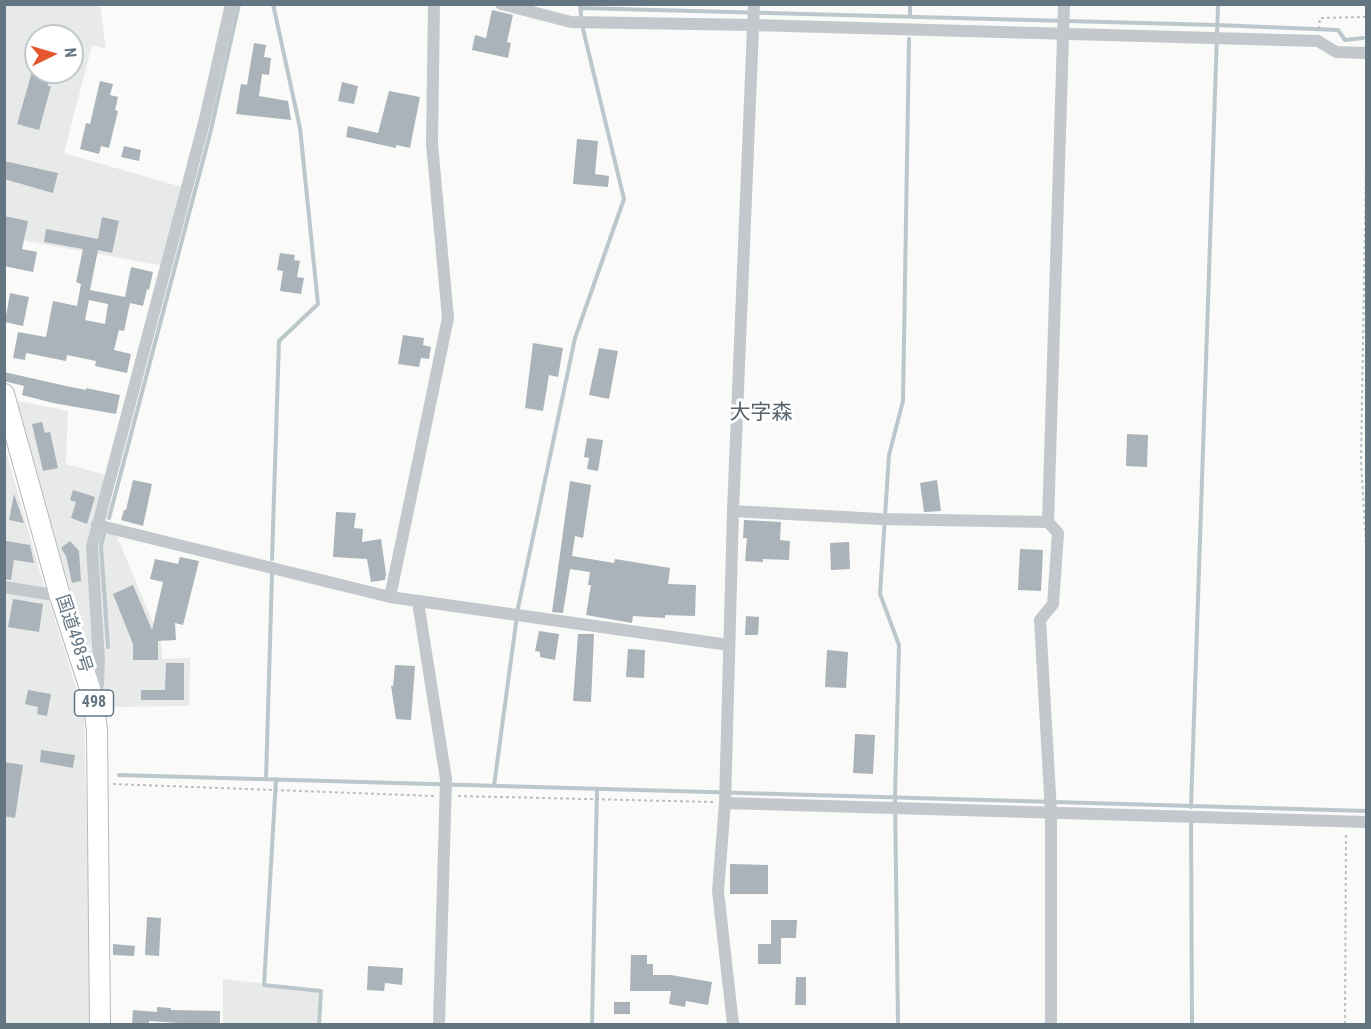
<!DOCTYPE html>
<meta charset="utf-8">
<style>
body{margin:0}
#map{position:relative;width:1371px;height:1029px;overflow:hidden;background:#fafaf8;font-family:"Roboto Condensed",sans-serif}
canvas{display:block}
.frame{position:absolute;inset:0;border:6px solid #657683;pointer-events:none}
.north{position:absolute;left:24px;top:24px;width:60px;height:60px;box-sizing:border-box;background:#fff;border:2px solid #c1c8cd;border-radius:50%;rotate:85deg;font-size:16px;font-weight:700;line-height:24px;text-align:center;color:#657683}
.north::after{content:'';display:block;margin:auto;width:21px;height:27px;background:#e4572e;clip-path:polygon(50% 0,100% 100%,50% 72%,0 100%)}
</style>
<div id="map">
<canvas width="1371" height="1029"></canvas>
<div class="frame"></div>
<div class="north">N</div>
</div>
<script>
const context = document.querySelector('canvas').getContext('2d');
context.lineJoin = 'round';
function fillPath(path, color) { context.fillStyle = color; context.fill(path, 'evenodd'); }
const poly = rows => new Path2D(rows.map(r => 'M' + r).join(''));
function trace(path, color, width, dash) { context.strokeStyle = color; context.lineWidth = width; context.lineCap = dash ? 'butt' : 'round'; context.setLineDash(dash || []); context.stroke(path); }
function label(font, color, halo, rows, align = 'center') {
  context.font = font + ' "Roboto Condensed","Noto Sans JP",sans-serif'; context.lineWidth = 6; context.setLineDash([]); context.textBaseline = 'middle'; context.strokeStyle = halo; context.fillStyle = color; for (const [text, x, y, turn = 0] of rows) {
    context.save(); context.translate(x, y); context.rotate((+turn || 0) * Math.PI / 180); context.textAlign = isNaN(turn) ? turn : align; if (halo) context.strokeText(text, 0, 0); context.fillText(text, 0, 0); context.restore();
  }
}
fillPath(poly([
 [4,5,100,5,106,49,92,45,64,153,185,188,164,266,5,237],
 [36,36,72,36,72,72,36,72],
 [14,400,68,411,66,464,106,475,94,529,116,534,161,642,162,659,190,658,189,706,105,707],
 [5,448,45,590,5,583],
 [4,592,49,600,84,713,92,1024,5,1024],
 [223,979,319,990,317,1024,223,1024]
]), '#e8e9e9');
trace(poly([
 [581,8,1217,25,1338,30,1345,40,1363,38],
 [910,17,910,4],
 [109,518,211,130,239,4],
 [104,534,101,546,108,647],
 [272,559,279,341,318,304,300,128,273,4],
 [119,775,1366,811],
 [266,779,272,575],
 [276,779,264,985,321,991,319,1024],
 [494,786,518,608,575,338,624,199,582,25,580,4],
 [1191,807,1218,4],
 [1191,818,1192,1024],
 [592,1024,597,789],
 [898,1024,895,797,899,645,880,594,889,455,903,401,909,39]
]), '#bbc7cb', 4);
fillPath(poly([
 [492,10,513,15,507,42,511,43,508,58,472,50,475,35,486,38],
 [254,43,266,45,264,57,271,58,269,75,262,74,259,96,288,101,291,120,236,114,241,84,247,85],
 [32,72,52,72,48,86,51,86,39,130,17,124],
 [100,81,113,84,110,95,118,97,115,110,118,111,109,148,101,146,99,154,80,149,86,123,90,124],
 [342,82,358,86,354,104,338,101],
 [389,91,420,97,410,148,396,145,396,148,346,137,348,126,378,133],
 [577,139,598,141,595,174,609,176,608,187,573,184],
 [124,146,141,150,139,161,121,157],
 [4,161,58,173,53,193,4,179],
 [4,216,28,221,22,249,37,252,33,272,4,266],
 [102,217,119,221,112,253,98,250,90,290,125,297,131,267,153,272,149,290,147,289,143,306,130,303,124,331,119,330,114,350,131,354,127,373,95,366,96,361,67,355,66,361,26,353,25,360,13,358,18,332,46,337,53,301,77,306,81,284,76,282,83,249,44,242,46,229,98,239],
 [89,300,108,304,105,324,85,320],
 [280,253,295,255,294,260,300,261,297,277,304,278,301,294,280,291,283,271,277,270],
 [10,293,29,297,23,326,5,322],
 [403,335,424,338,423,345,431,347,429,359,421,358,419,367,398,364],
 [533,343,563,348,558,377,549,375,543,411,525,408],
 [599,348,618,351,609,399,589,395],
 [4,372,66,386,86,390,86,388,120,395,116,414,53,403,22,395,24,386,4,381],
 [42,422,45,433,50,432,58,468,43,471,32,424],
 [1127,434,1148,435,1147,467,1126,466],
 [587,438,603,440,598,471,587,469,589,458,584,457],
 [133,480,152,484,143,526,121,520,124,510,126,510],
 [937,480,941,511,924,512,920,483],
 [570,481,591,485,583,538,575,536,572,556,614,563,615,559,670,568,668,584,696,585,695,616,665,615,665,618,633,616,632,623,586,615,591,585,588,585,590,572,570,569,563,613,552,612],
 [73,490,95,497,87,524,71,518,76,502,70,500],
 [14,494,24,523,9,520],
 [336,512,356,513,354,528,363,529,362,542,381,539,386,574,385,580,371,582,367,559,333,557],
 [744,520,781,522,780,540,790,541,789,560,763,559,763,562,745,561,747,538,743,538],
 [6,541,30,545,34,563,14,560,11,580,4,579],
 [70,541,79,551,81,581,72,583,66,556,61,548],
 [849,542,850,569,831,570,830,543],
 [1020,549,1043,550,1041,591,1018,590],
 [180,557,199,561,183,625,175,623,176,640,158,641,158,660,133,660,133,644,113,594,133,585,152,630,163,582,150,579,155,559,178,564],
 [13,599,43,604,39,632,8,627],
 [746,616,759,617,758,635,745,635],
 [539,631,559,634,555,660,540,657,540,652,535,651],
 [578,634,594,634,591,702,573,701],
 [628,649,645,650,644,678,626,677],
 [827,650,848,652,846,688,825,687],
 [166,663,184,663,184,700,141,700,141,690,165,690],
 [395,665,415,666,411,720,396,719,391,686,393,686],
 [28,690,51,694,47,716,37,714,38,707,25,704],
 [855,734,875,735,873,774,853,773],
 [41,750,75,755,73,768,40,762],
 [4,762,23,765,15,818,4,816],
 [730,864,768,865,768,894,730,894],
 [147,917,161,918,159,956,145,955],
 [771,920,797,920,796,938,781,938,781,964,758,964,758,944,771,944],
 [113,944,135,946,134,956,113,955],
 [631,955,647,955,647,964,653,964,653,975,671,975,712,982,708,1005,686,1001,685,1007,669,1004,671,991,630,991],
 [368,966,403,968,402,985,385,983,384,991,367,990],
 [796,977,806,977,806,1005,795,1005],
 [614,1002,630,1002,630,1014,614,1014],
 [157,1007,171,1008,171,1010,220,1011,220,1024,179,1024,179,1023,149,1021,149,1024,132,1024,133,1010,157,1012]
]), '#aab3b9');
const trunk = poly([
 [4,394,60,596,93,698,97,730,100,1024]
]);
trace(trunk, '#b4b9bd', 22);
trace(poly([
 [1319,29,1320,18,1366,17],
 [1366,168,1361,460,1366,546],
 [113,784,434,796],
 [458,796,713,802],
 [1345,1024,1346,833]
]), '#bbbfc2', 2, [3, 3]);
trace(poly([
 [501,4,571,22,753,25,1318,41,1336,52,1366,53],
 [733,511,880,519,1048,522,1058,533,1053,604,1040,620,1051,812,1051,1024],
 [1048,522,1064,4],
 [97,525,390,597,729,645],
 [4,587,60,596],
 [390,597,448,318,432,144,434,4],
 [418,602,446,779,439,1024],
 [94,696,98,684,99,661,92,547,205,119,231,4],
 [725,803,1366,822],
 [733,1024,718,891,725,803,733,511,754,4]
]), '#c3c8cc', 12);
trace(trunk, '#fff', 20);
for (const [x, y, w] of [
 [94,703,39]
]) { const box = new Path2D(); box.roundRect(x - w / 2, y - 13, w, 26, 4.5); context.fillStyle = '#fff'; context.fill(box); trace(box, '#657683', 1.5); }
label('bold 16px', '#657683', null, [
 ["498",94,703]
]);
label('18px', '#657683', '#fff', [
 ["国道498号",73,634,72]
]);
label('21px', '#57646e', '#fff', [
 ["大字森",761,414]
]);
</script>
